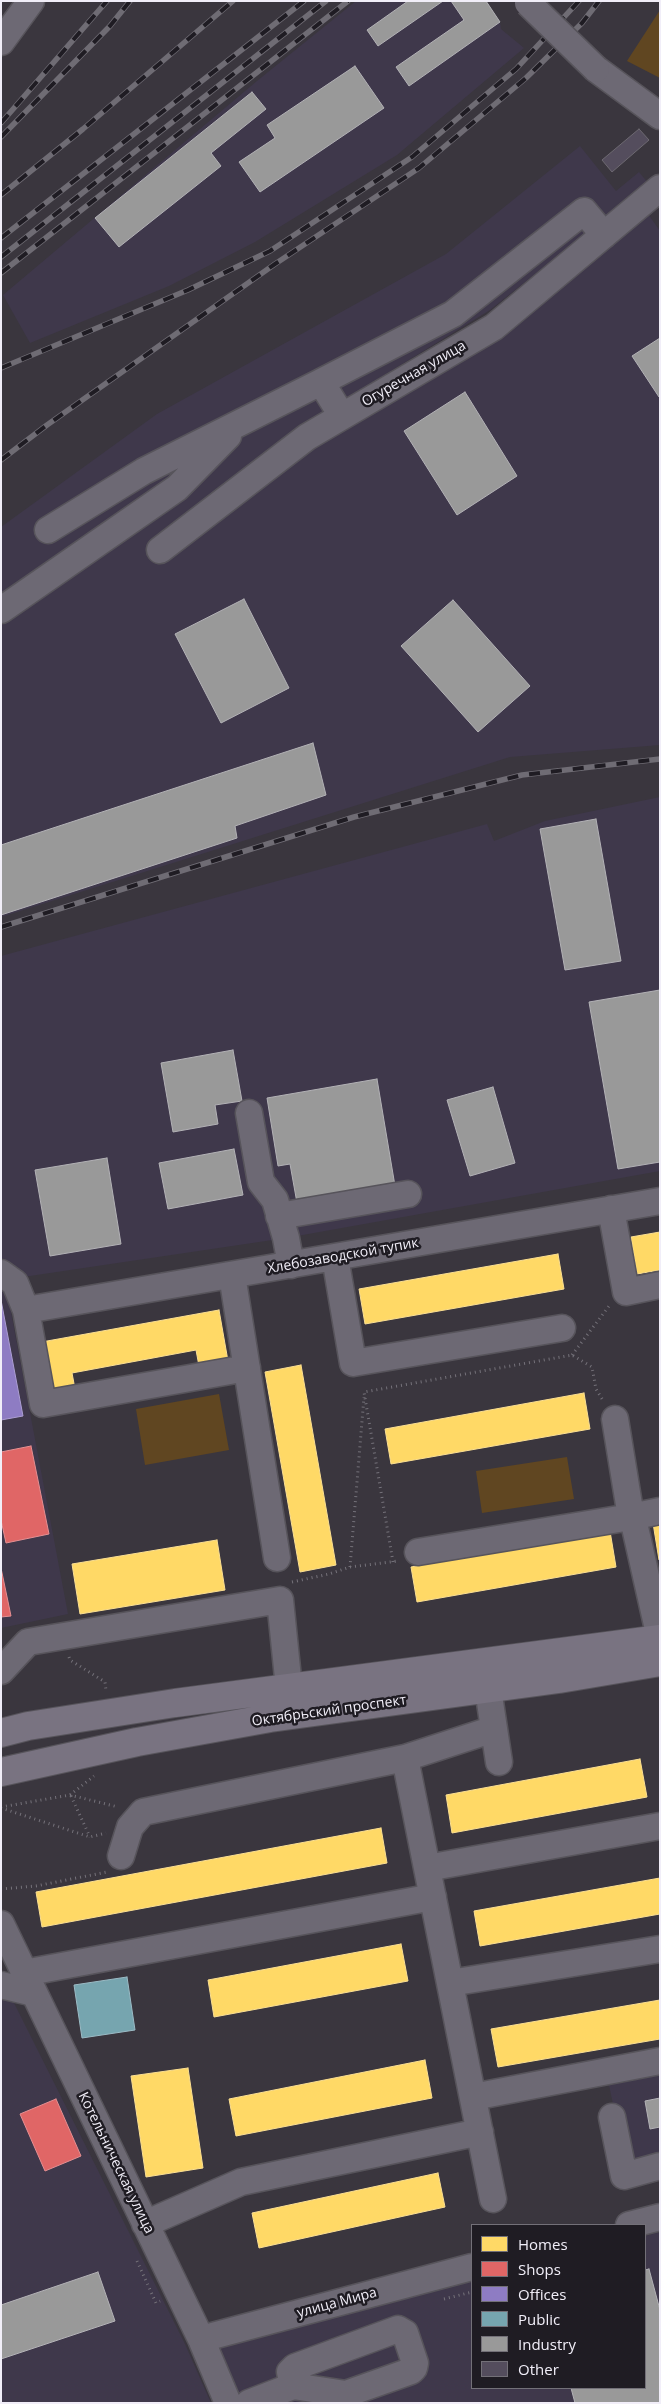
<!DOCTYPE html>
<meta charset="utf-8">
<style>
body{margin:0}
#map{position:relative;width:661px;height:2404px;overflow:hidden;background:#3a363e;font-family:"Open Sans",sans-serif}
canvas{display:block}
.frame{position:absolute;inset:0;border:2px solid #f1eef8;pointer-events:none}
.legend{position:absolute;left:471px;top:2224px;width:175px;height:165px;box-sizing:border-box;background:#1f1c23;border:1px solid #737078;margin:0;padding:6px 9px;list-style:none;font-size:15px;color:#f1eef8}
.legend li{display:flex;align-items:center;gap:10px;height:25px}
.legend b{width:25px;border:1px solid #737078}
</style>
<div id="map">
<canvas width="661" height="2404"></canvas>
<div class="frame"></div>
<ul class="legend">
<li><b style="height:14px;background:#ffd966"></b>Homes</li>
<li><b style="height:14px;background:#e06666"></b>Shops</li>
<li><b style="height:14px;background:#8e7cc3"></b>Offices</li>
<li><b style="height:14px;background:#76a5af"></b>Public</li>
<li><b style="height:14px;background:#999"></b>Industry</li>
<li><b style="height:14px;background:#544d5d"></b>Other</li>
</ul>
</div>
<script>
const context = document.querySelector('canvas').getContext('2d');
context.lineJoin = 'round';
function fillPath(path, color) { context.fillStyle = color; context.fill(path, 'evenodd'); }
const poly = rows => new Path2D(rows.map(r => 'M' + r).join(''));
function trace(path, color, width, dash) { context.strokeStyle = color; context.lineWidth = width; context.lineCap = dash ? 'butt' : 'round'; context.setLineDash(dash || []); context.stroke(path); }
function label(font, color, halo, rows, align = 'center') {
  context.font = font + ' "Open Sans",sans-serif'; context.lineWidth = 5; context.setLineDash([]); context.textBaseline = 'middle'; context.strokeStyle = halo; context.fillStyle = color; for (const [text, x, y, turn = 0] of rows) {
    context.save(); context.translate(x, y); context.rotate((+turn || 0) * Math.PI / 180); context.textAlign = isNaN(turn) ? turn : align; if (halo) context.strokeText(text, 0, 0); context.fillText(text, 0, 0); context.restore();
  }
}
fillPath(poly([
 [356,1,486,1,500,22,501,29,524,48,397,155,255,242,169,286,30,343,3,295,257,81],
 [580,146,616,191,639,172,649,184,490,310,300,427,151,539,169,560,302,452,507,334,646,211,660,231,660,745,510,757,1,917,1,527,157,414,446,254],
 [660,797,660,1171,286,1238,23,1277,7,1291,68,1614,1,1628,1,956,487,824,494,841,545,821],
 [8,1991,185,2344,211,2403,1,2403,1,1993],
 [660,2075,660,2158,626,2166,609,2085],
 [660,2232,660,2403,241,2403,218,2348,472,2281,472,2388,645,2388,645,2236]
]), '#3f384b');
fillPath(poly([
 [660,10,660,78,627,61],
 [219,1394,229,1450,145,1465,136,1409],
 [567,1457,574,1499,482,1513,476,1471]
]), '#604621');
const homes = poly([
 [660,1232,660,1270,637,1274,631,1237,660,1232],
 [558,1254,564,1289,365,1324,359,1289,558,1254],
 [219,1310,228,1361,199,1366,196,1350,72,1373,75,1389,45,1394,36,1343,219,1310],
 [301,1365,336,1565,300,1572,265,1372,301,1365],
 [584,1393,590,1429,391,1464,385,1429,584,1393],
 [660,1522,660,1560,659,1560,653,1523,660,1522],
 [610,1531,616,1567,417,1602,411,1567,610,1531],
 [217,1540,225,1590,80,1614,72,1564,217,1540],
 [640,1759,647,1797,452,1833,446,1795,640,1759],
 [381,1828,387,1863,42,1927,36,1892,381,1828],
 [660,1878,660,1914,480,1946,474,1911,660,1878],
 [401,1944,408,1981,214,2017,208,1980,401,1944],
 [660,2000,660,2039,498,2067,491,2029,660,2000],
 [425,2060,432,2098,236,2136,229,2099,425,2060],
 [188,2068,203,2168,146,2177,131,2076,188,2068],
 [438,2173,445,2207,259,2248,252,2213,438,2173]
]);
fillPath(homes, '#ffd966');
trace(homes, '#fbdf92', 1);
const shops = poly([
 [31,1446,49,1534,6,1543,1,1520,1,1452,31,1446],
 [1,1568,11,1616,1,1617,1,1568],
 [56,2099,81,2156,45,2171,20,2114,56,2099]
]);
fillPath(shops, '#e06666');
trace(shops, '#e58f92', 1);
const offices = poly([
 [1,1300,23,1416,1,1420,1,1300]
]);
fillPath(offices, '#8e7cc3');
trace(offices, '#ac9ed3', 1);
const public = poly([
 [127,1977,135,2030,82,2038,74,1985,127,1977]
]);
fillPath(public, '#76a5af');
trace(public, '#9bbbc5', 1);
const industry = poly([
 [408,1,443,1,378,46,367,30,408,1],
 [451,1,486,1,500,22,409,86,396,67,464,20,451,1],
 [355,66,384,108,260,192,239,162,275,138,267,125,355,66],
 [252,92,266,109,211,153,221,166,119,247,95,218,252,92],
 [660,338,660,397,659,397,632,356,660,338],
 [465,392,517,476,457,515,404,431,465,392],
 [244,599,289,688,221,723,175,634,244,599],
 [453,600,530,686,478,732,401,646,453,600],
 [313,743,326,795,235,826,237,838,1,915,1,845,313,743],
 [596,819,621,961,565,970,540,829,596,819],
 [660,990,660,1162,618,1169,589,1002,660,990],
 [233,1050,242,1101,215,1105,218,1124,173,1132,161,1063,233,1050],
 [377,1079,395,1186,297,1203,290,1164,278,1166,267,1098,377,1079],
 [493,1087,515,1163,470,1176,447,1100,493,1087],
 [234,1149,243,1195,168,1209,159,1163,234,1149],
 [107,1158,121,1244,50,1256,35,1170,107,1158],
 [660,2098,660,2127,650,2129,645,2101,660,2098],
 [649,2269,660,2310,660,2403,575,2403,571,2388,645,2388,645,2270,649,2269],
 [98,2272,115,2321,1,2359,1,2305,98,2272]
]);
fillPath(industry, '#999');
trace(industry, '#b3b2b6', 1);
const building = poly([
 [639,129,649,140,612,172,602,160,639,129]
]);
fillPath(building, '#544d5d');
trace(building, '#6d6971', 1);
const minor = poly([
 [1,42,31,1],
 [596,69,660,116],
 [342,416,321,382,453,314,584,211,604,235],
 [48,530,144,471,321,382],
 [160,550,307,437,494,327,660,188],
 [1,610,177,488,228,436],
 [249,1113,261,1182,275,1200,286,1238,291,1265],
 [611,1209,626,1292,660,1285],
 [279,1216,408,1194],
 [335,1257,353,1363,562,1328],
 [1,1273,15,1283,26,1310,43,1404,247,1368],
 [232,1275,277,1558],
 [26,1310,660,1201],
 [660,1511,631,1517,634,1523,660,1638],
 [418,1552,631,1517,615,1419],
 [1,1671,28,1642,280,1600,289,1688],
 [488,1689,499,1762],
 [405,1758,493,2199],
 [121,1856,130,1827,143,1812,405,1758,494,1729],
 [427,1868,660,1826],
 [1,1924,201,2339,228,2403],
 [24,1973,433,1897],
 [450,1983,660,1949],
 [1,1985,34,1993],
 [473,2097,660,2061],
 [612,2117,624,2176,660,2166],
 [145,2224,241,2182,480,2132],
 [629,2225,660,2217],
 [201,2339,472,2267],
 [249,2403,293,2386,346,2394,411,2371,414,2368,415,2363,405,2333,398,2329,295,2367,290,2372,293,2386]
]);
const major = poly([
 [1,1733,28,1726,175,1703,660,1639],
 [1,1772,137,1742,270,1718,559,1679,660,1662]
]);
trace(minor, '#57545b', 29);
trace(major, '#57545b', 30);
trace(poly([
 [572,1355,609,1306],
 [393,1562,364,1392,572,1355,592,1367,596,1389,604,1402],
 [350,1567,364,1397],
 [292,1582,329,1574,350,1567,398,1561],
 [69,1657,70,1660,105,1682,106,1691],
 [70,1795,94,1776],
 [71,1796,90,1837],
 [1,1807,70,1795,118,1807],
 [1,1808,90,1837,106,1833],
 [1,1889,36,1886,107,1872],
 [137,2261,156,2303,160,2301],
 [444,2299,472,2292]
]), '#75727a', 3, [1, 4]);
trace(minor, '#6d6974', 26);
trace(major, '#797381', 28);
const rail = poly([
 [1,123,107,1],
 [1,137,110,26,130,1],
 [1,195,83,129,233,1],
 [1,238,304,1],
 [1,257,326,1],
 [1,273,348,1],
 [1,368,188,290,270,251,412,157,516,69,579,1],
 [1,460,47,425,275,264,419,168,526,78,582,23,599,1],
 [1,927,354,817,522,775,660,759]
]);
trace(rail, '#6f6c74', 5.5);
trace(rail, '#1f1c23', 4, [11]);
const minorBridge = poly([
 [528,3,596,69]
]);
trace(minorBridge, '#57545b', 29, []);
trace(minorBridge, '#6d6974', 26);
label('14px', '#f1eef8', '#1f1c23', [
 ["Огуречная улица",414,374,-30],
 ["Хлебозаводской тупик",343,1256,-10],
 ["Октябрьский проспект",329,1711,-8],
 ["Котельническая улица",116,2163,64],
 ["улица Мира",337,2303,-15]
]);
</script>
